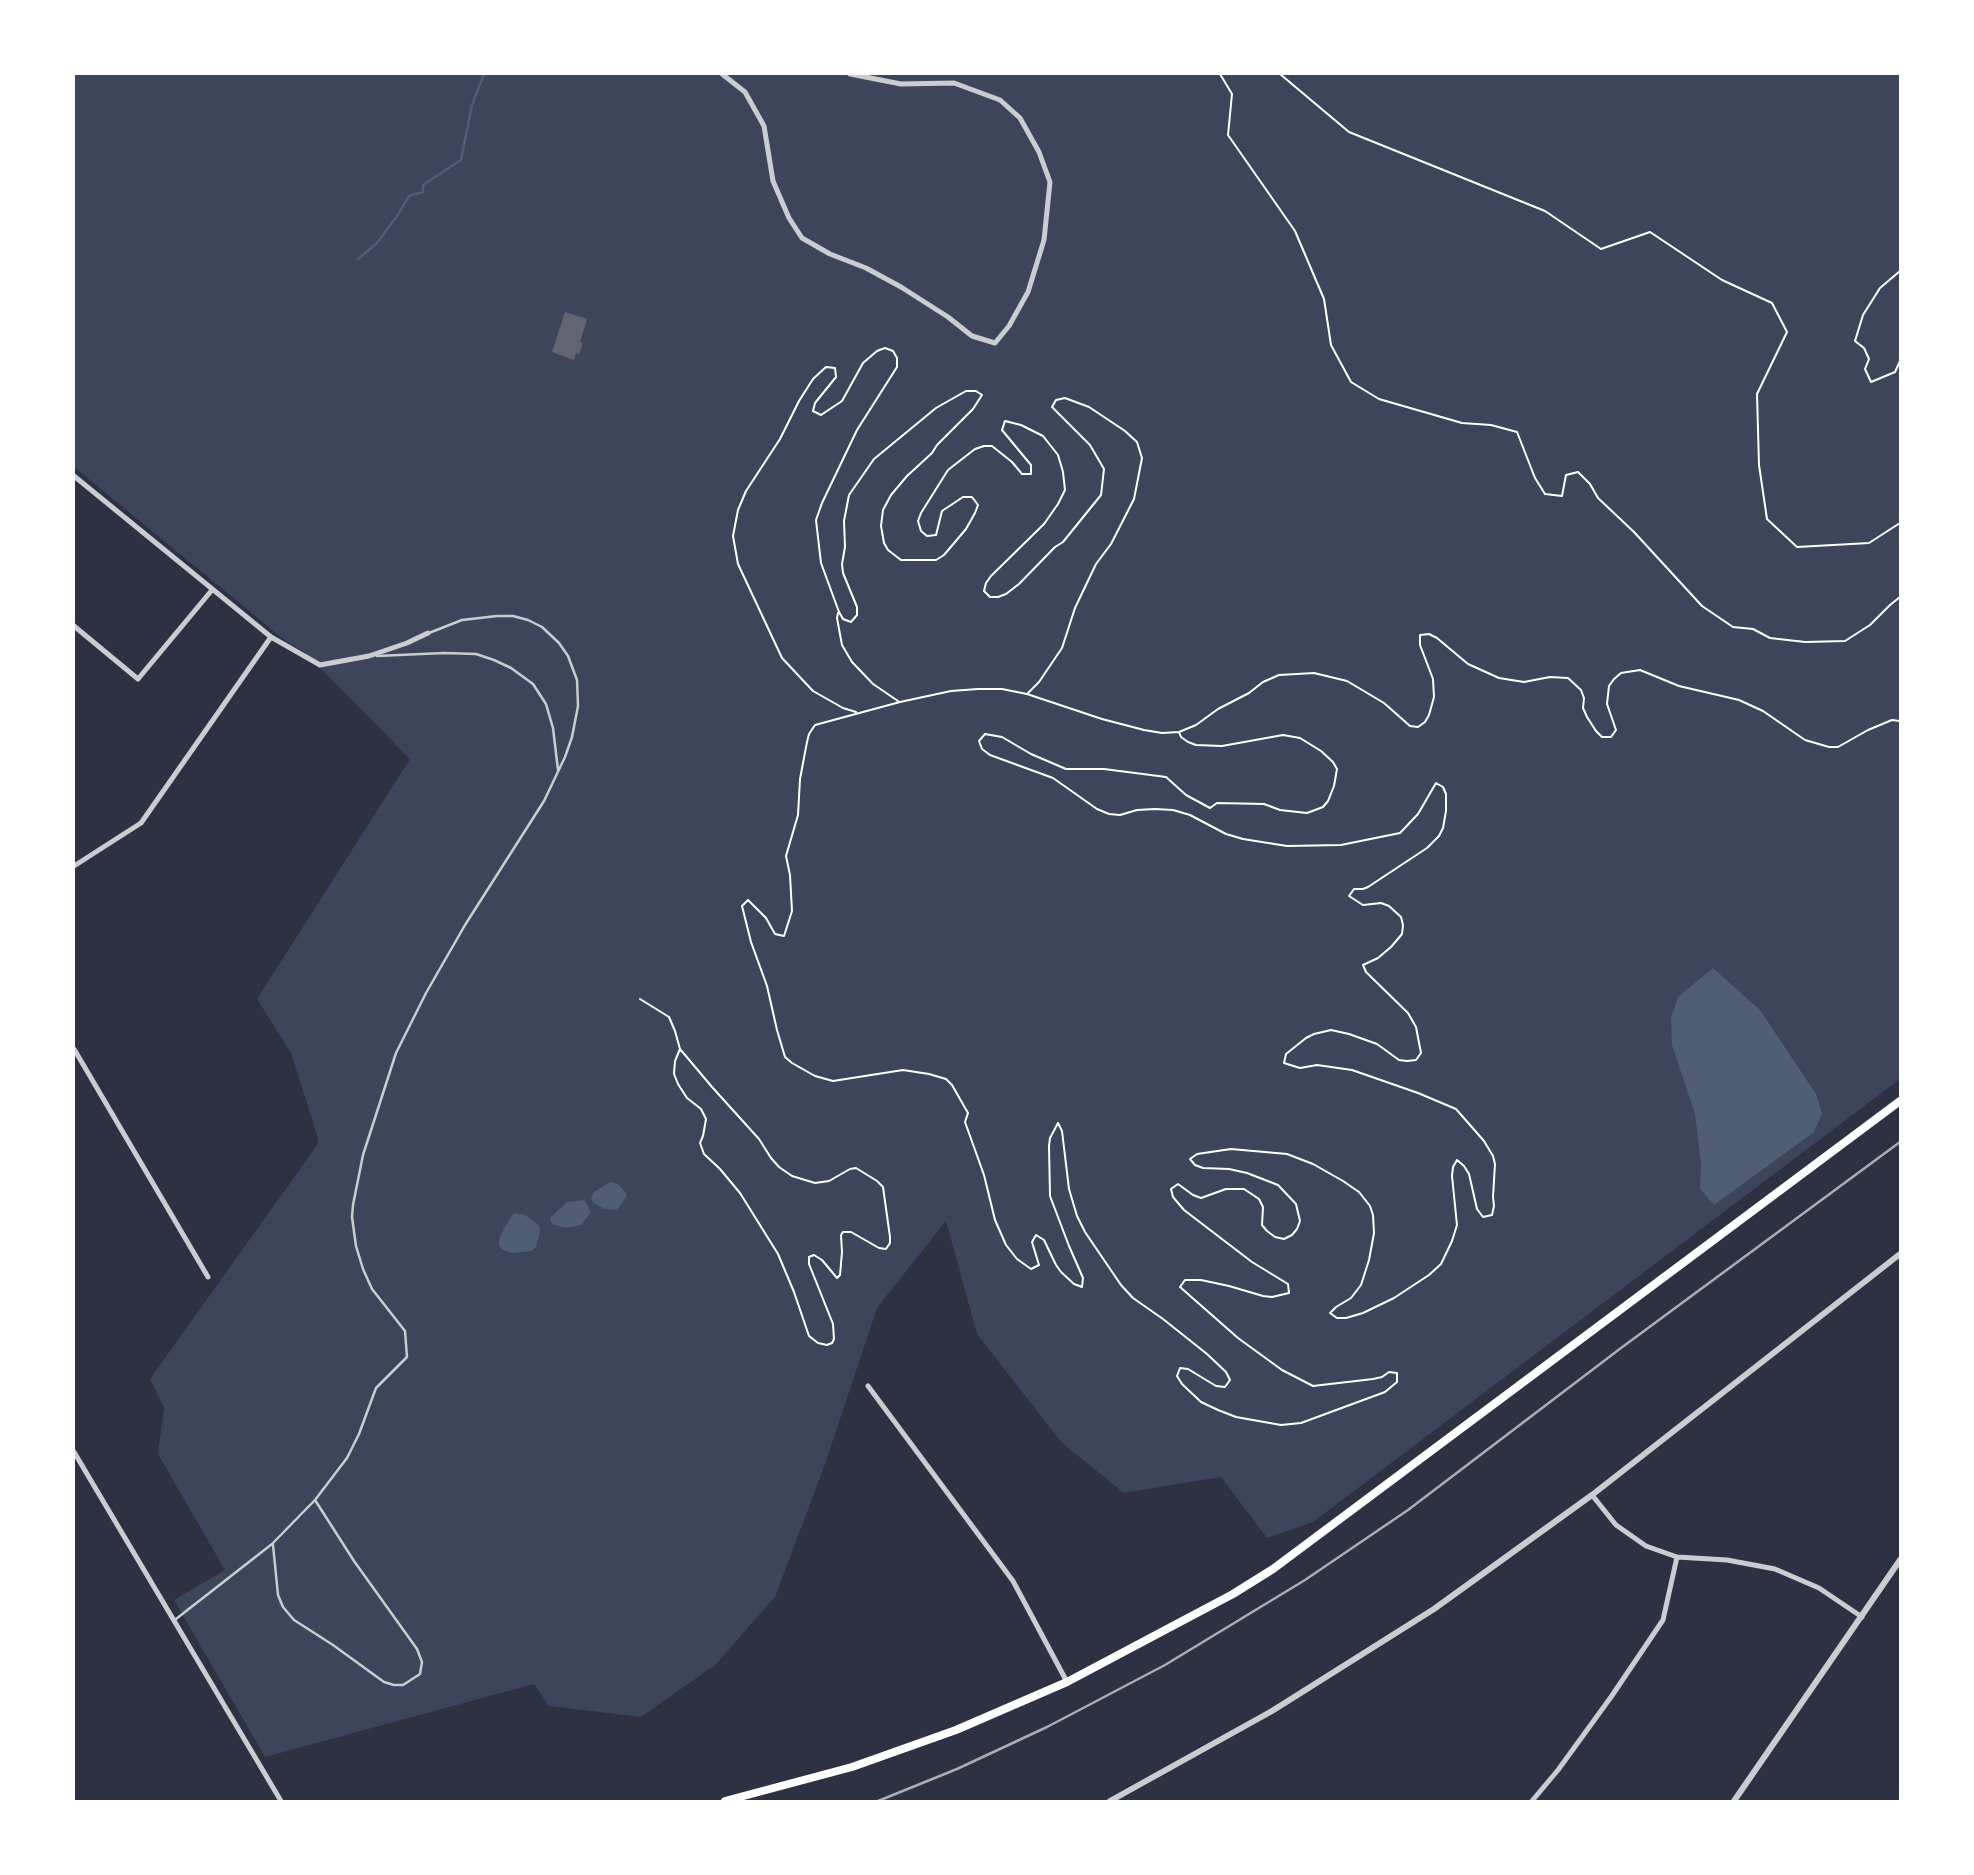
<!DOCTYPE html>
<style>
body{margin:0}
#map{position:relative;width:1974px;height:1875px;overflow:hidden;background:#2d3142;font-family:"Source Sans 3",sans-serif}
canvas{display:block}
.frame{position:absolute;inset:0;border:75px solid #fff;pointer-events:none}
</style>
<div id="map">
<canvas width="1974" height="1875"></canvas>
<div class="frame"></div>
</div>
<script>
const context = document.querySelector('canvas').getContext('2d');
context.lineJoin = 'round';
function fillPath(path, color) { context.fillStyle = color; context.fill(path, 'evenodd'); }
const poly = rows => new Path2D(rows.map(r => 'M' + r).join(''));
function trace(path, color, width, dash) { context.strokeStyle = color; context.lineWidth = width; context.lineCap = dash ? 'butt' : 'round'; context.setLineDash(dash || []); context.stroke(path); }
fillPath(poly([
 [74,74,1900,74,1900,1079,1313,1522,1267,1538,1221,1477,1124,1493,1062,1443,977,1334,946,1221,877,1308,824,1467,775,1597,715,1665,641,1717,549,1706,534,1684,265,1757,174,1600,225,1570,158,1454,164,1408,150,1379,318,1144,318,1138,291,1053,257,999,410,759,303,651,287,642,74,467]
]), '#3c4559');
fillPath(poly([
 [1713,968,1760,1010,1816,1094,1822,1113,1814,1132,1714,1205,1700,1189,1701,1164,1695,1114,1672,1045,1671,1018,1678,997],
 [610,1182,618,1184,626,1193,626,1197,617,1210,605,1209,593,1203,591,1198,594,1192],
 [584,1200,591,1212,581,1225,566,1228,552,1224,550,1218,567,1202],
 [514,1213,525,1215,536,1223,539,1226,540,1231,536,1247,531,1251,512,1253,503,1250,499,1246,499,1239,504,1228]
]), '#4f5d75');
trace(poly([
 [358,259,377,243,397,216,409,196,423,192,423,185,461,160,472,105,484,74]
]), '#4f5d75', 2.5);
fillPath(poly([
 [565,312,587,319,580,342,583,343,579,354,576,353,574,360,552,352]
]), '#626471');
trace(poly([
 [1220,74,1232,94,1228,135,1295,231,1324,299,1331,345,1351,382,1379,399,1462,423,1491,425,1517,432,1535,478,1545,494,1562,496,1566,475,1578,472,1590,484,1598,498,1634,532,1702,606,1733,627,1753,629,1770,638,1805,642,1845,641,1870,625,1890,605,1900,597],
 [1280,74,1349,132,1545,211,1601,249,1650,232,1722,280,1772,303,1787,332,1757,394,1759,465,1767,519,1797,547,1869,543,1900,523],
 [1900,271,1880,288,1863,315,1855,341,1864,348,1869,359,1865,369,1871,382,1895,372,1900,361],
 [838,613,837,618,842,645,852,662,873,684,898,701],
 [856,712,843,708,813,691,782,658,738,564,733,536,738,510,746,491,780,439,799,401,813,379,826,367,835,368,836,377,815,403,813,411,821,415,842,401,863,363,877,351,885,348,893,351,897,358,897,367,857,430,822,503,816,520,821,563,839,612,843,619,851,622,857,615,857,607,843,573,842,564,845,547,844,521,849,495,874,459,936,408,966,391,976,391,982,395,973,409,937,445,932,453,907,476,891,495,883,510,881,526,884,543,888,550,901,560,936,560,944,555,966,529,975,513,978,505,972,497,963,497,942,511,936,535,927,536,921,531,918,521,921,513,948,470,975,449,984,446,992,446,1012,462,1022,474,1031,474,1031,465,1002,430,1005,421,1021,425,1043,436,1058,455,1063,472,1065,490,1058,504,1044,524,991,576,986,583,984,591,990,597,998,597,1006,594,1019,584,1055,547,1063,542,1101,495,1104,469,1090,445,1052,407,1056,400,1065,398,1089,407,1125,431,1137,442,1142,458,1134,499,1111,544,1096,564,1075,608,1062,648,1039,682,1028,693],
 [1179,732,1181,737,1188,742,1196,745,1222,746,1283,735,1300,738,1321,751,1333,762,1337,769,1334,786,1328,801,1323,807,1307,813,1280,810,1264,804,1217,803,1210,808,1186,795,1166,777,1104,769,1066,769,1031,754,1002,737,985,734,979,741,982,749,990,755,1053,778,1097,809,1109,814,1120,815,1137,810,1155,809,1173,810,1190,815,1226,834,1243,839,1287,846,1341,845,1400,833,1418,814,1436,783,1443,787,1446,794,1446,811,1443,828,1439,836,1427,848,1368,887,1363,889,1354,889,1349,896,1363,905,1381,903,1389,906,1401,917,1403,925,1402,934,1391,947,1378,958,1363,965,1366,972,1408,1013,1416,1027,1421,1053,1416,1060,1407,1061,1399,1060,1377,1044,1349,1034,1331,1030,1314,1034,1306,1038,1286,1054,1284,1063,1300,1068,1317,1065,1352,1070,1418,1093,1456,1109,1484,1141,1493,1156,1495,1164,1493,1197,1494,1206,1492,1215,1483,1217,1477,1209,1469,1174,1464,1166,1457,1160,1453,1167,1452,1176,1457,1225,1452,1241,1441,1264,1429,1275,1394,1298,1363,1313,1346,1318,1337,1318,1330,1313,1336,1307,1351,1298,1361,1285,1369,1260,1374,1233,1373,1215,1370,1206,1359,1192,1343,1181,1313,1164,1287,1154,1231,1149,1197,1154,1190,1159,1195,1165,1203,1168,1229,1169,1247,1173,1278,1185,1296,1204,1300,1221,1297,1229,1292,1235,1284,1239,1275,1237,1267,1231,1262,1225,1263,1207,1259,1199,1244,1189,1226,1189,1201,1198,1193,1195,1178,1184,1171,1189,1173,1197,1184,1210,1252,1262,1288,1284,1289,1293,1272,1297,1263,1296,1229,1286,1201,1280,1185,1280,1180,1287,1238,1338,1282,1370,1313,1386,1373,1379,1382,1377,1389,1372,1397,1373,1397,1382,1385,1392,1301,1423,1281,1425,1236,1417,1218,1410,1201,1402,1182,1384,1177,1376,1180,1368,1188,1369,1216,1386,1225,1387,1230,1380,1226,1372,1207,1354,1163,1319,1133,1298,1121,1285,1085,1232,1077,1216,1069,1189,1062,1131,1058,1123,1050,1138,1049,1146,1050,1196,1069,1246,1083,1278,1082,1287,1074,1284,1061,1272,1056,1265,1044,1240,1036,1235,1032,1242,1039,1265,1031,1269,1017,1259,1006,1245,995,1220,984,1175,965,1122,968,1113,952,1085,946,1079,929,1074,903,1070,833,1081,815,1076,792,1063,785,1057,777,1030,767,986,751,942,742,906,748,900,766,918,775,934,784,936,792,911,790,875,786,856,798,815,800,779,807,742,809,734,815,725,900,702,951,691,978,689,1002,689,1027,694,1102,719,1144,730,1162,733,1179,732,1196,725,1218,709,1249,693,1263,682,1279,675,1314,673,1347,681,1384,703,1410,726,1418,727,1425,722,1429,715,1434,697,1433,679,1420,645,1420,635,1429,634,1437,638,1468,664,1499,678,1524,682,1550,677,1568,678,1581,690,1584,698,1583,708,1587,717,1596,731,1602,737,1611,737,1616,730,1607,704,1609,686,1614,679,1621,673,1640,670,1679,686,1739,700,1763,711,1805,740,1829,747,1838,747,1868,730,1892,720,1900,721],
 [640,999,669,1017,675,1031,680,1049,712,1087,759,1139,771,1158,779,1167,792,1176,815,1183,829,1181,850,1169,856,1168,877,1181,883,1187,890,1237,890,1243,886,1249,879,1248,851,1232,843,1232,841,1235,842,1252,840,1275,837,1278,822,1260,814,1255,809,1257,809,1264,833,1324,834,1339,832,1343,827,1345,818,1343,809,1336,794,1292,778,1254,740,1193,720,1169,704,1154,700,1143,703,1136,706,1119,701,1109,687,1098,678,1084,674,1074,675,1061,680,1049]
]), '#fff', 2);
trace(poly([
 [377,656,444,653,476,654,494,660,511,668,533,684,546,704,553,728,558,770],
 [273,1545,278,1595,283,1607,294,1620,333,1645,384,1682,394,1685,403,1685,420,1674,422,1662,417,1649,354,1561,315,1500],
 [176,1619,272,1544,315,1500,347,1458,359,1434,376,1388,407,1357,405,1331,372,1289,363,1269,356,1246,352,1217,353,1205,363,1155,396,1053,426,993,465,925,544,801,565,757,572,737,578,706,577,680,568,656,559,643,542,627,528,620,513,616,497,616,462,620,429,633]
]), '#caccd0', 2.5);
trace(poly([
 [722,74,745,92,764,126,773,181,789,218,802,238,830,254,866,268,901,287,948,317,972,336,995,343,1009,326,1028,292,1044,240,1050,182,1039,152,1020,118,1000,100,954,83,901,84,850,74],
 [74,476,271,637,320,665,369,656,407,643,428,633],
 [74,626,138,679,212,590],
 [74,866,141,823,271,637],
 [74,1049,208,1277],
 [868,1386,1013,1581,1067,1682],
 [74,1452,281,1801],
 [1592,1495,1616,1525,1646,1546,1677,1557,1727,1560,1775,1569,1819,1588,1862,1617],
 [1532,1801,1558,1770,1611,1697,1663,1620,1677,1557]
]), '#caccd0', 5);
trace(poly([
 [1110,1801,1272,1711,1434,1609,1592,1495,1900,1254],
 [1734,1801,1900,1560]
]), '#caccd0', 6);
trace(poly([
 [725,1801,852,1767,956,1730,1067,1682,1233,1594,1273,1569,1900,1101]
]), '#fff', 8);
trace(poly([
 [878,1801,957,1769,1047,1727,1165,1665,1305,1580,1408,1510,1621,1348,1900,1142]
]), '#abadb3', 2.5);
</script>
